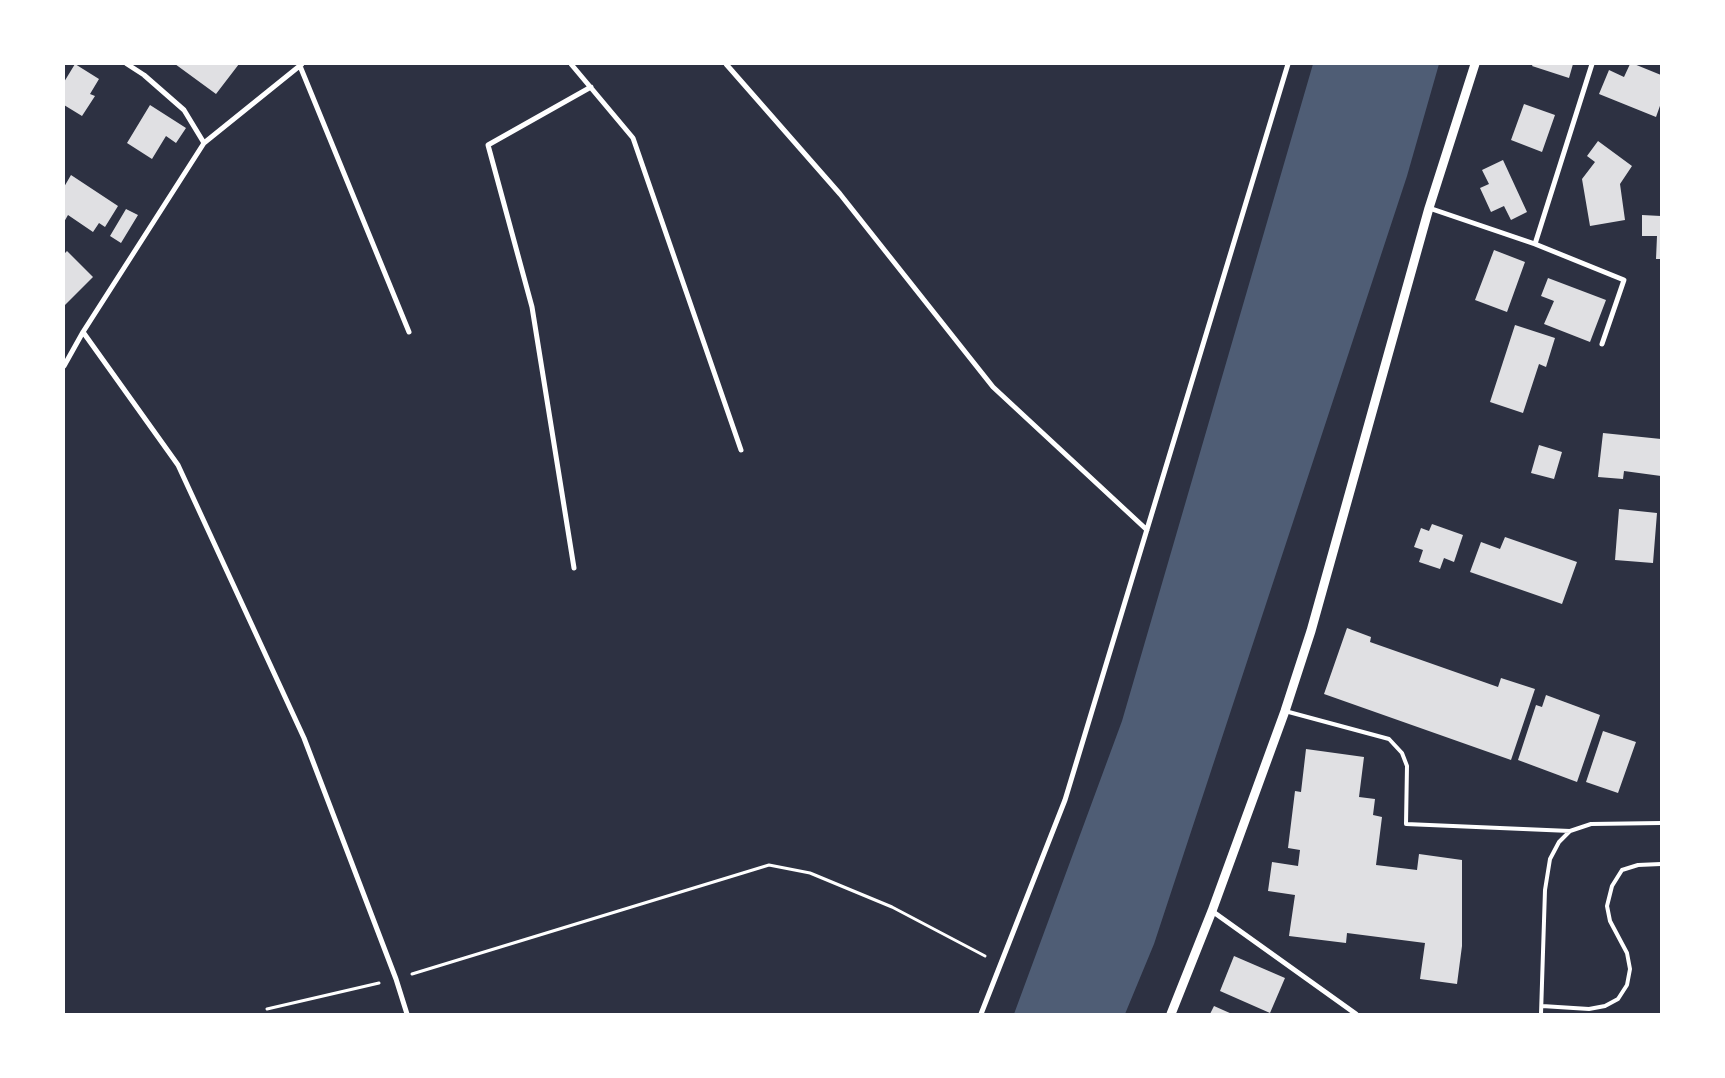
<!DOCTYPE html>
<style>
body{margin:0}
#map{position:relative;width:1725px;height:1078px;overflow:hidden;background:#2d3142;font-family:"Noto Sans",sans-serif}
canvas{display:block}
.frame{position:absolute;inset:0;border:65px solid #fff;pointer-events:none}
</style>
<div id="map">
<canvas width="1725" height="1078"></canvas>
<div class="frame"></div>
</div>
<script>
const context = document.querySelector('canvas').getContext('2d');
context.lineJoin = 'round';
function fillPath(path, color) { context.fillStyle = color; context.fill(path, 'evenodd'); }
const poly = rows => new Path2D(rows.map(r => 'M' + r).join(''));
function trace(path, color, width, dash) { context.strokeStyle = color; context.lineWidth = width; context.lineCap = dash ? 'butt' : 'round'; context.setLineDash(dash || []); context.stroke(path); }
fillPath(poly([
 [1313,64,1439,64,1407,176,1154,944,1125,1014,1014,1014,1122,721]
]), '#4f5d75');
fillPath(poly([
 [75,64,99,79,90,94,95,96,82,116,64,105,64,82],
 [175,64,239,64,216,94],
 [1533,64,1573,64,1569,78,1532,66],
 [1630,64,1634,64,1661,75,1661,103,1656,117,1599,94,1609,70,1624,77],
 [1524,104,1555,115,1542,152,1511,140],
 [150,105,186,128,176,143,166,136,152,159,127,143],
 [1598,141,1632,166,1620,184,1625,220,1590,226,1582,179,1595,162,1587,156],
 [1503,160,1527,212,1511,220,1504,206,1491,212,1480,188,1489,184,1482,170],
 [71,175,118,206,105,227,99,223,93,232,68,215,64,222,64,187],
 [126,209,138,215,121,243,110,236],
 [1642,215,1661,216,1661,259,1656,259,1657,236,1642,236],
 [1494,250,1525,262,1507,312,1475,300],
 [67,251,93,277,64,306,64,254],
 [1548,278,1606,300,1590,342,1544,324,1554,301,1541,296],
 [1515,325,1555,338,1546,367,1539,364,1523,413,1490,402],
 [1603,433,1661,439,1661,476,1624,471,1623,479,1598,477],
 [1539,445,1562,452,1554,479,1531,473],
 [1619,509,1657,513,1653,563,1615,560],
 [1432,524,1463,535,1454,562,1444,558,1440,569,1419,562,1423,550,1414,547,1421,528,1429,531],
 [1505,537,1577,562,1562,604,1470,572,1481,542,1500,549],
 [1347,628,1371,637,1370,642,1498,687,1501,678,1535,689,1511,760,1324,694],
 [1546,695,1600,715,1577,782,1518,760,1536,705,1542,707],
 [1603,731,1636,742,1618,793,1586,782],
 [1306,749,1364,757,1359,797,1375,799,1373,815,1382,817,1376,865,1417,870,1419,854,1462,860,1462,946,1457,984,1420,979,1425,943,1347,933,1346,943,1289,936,1295,895,1268,891,1272,862,1298,866,1300,850,1288,848,1295,791,1301,792],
 [1234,956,1285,978,1270,1013,1220,991],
 [1214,1006,1232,1014,1210,1014]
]), '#e0e0e3');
trace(poly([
 [412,974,769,865,810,873,892,907,985,956],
 [267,1009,379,983]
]), '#fff', 3);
trace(poly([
 [1285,711,1389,739,1402,753,1407,766,1406,824,1570,831],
 [1542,1006,1589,1009,1605,1006,1618,999,1627,985,1630,969,1627,953,1610,921,1607,906,1612,886,1622,870,1638,865,1661,864],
 [1541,1014,1545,890,1550,859,1559,842,1570,831,1591,824,1661,823]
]), '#fff', 4);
trace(poly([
 [127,64,144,75,184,110,204,143],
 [571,64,633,138,741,450],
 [726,64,840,194,993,387,1147,530],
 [1592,64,1535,244,1624,280,1602,344],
 [300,66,409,332],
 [1429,208,1535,244],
 [83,332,178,465,304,738,396,979,407,1014],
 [64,366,83,332,204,143,302,64],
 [574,568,532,307,488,145,591,87],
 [1212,911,1356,1014],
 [981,1014,1065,800,1288,64]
]), '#fff', 5);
trace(poly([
 [1171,1014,1212,911,1285,711,1311,631,1429,208,1475,64]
]), '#fff', 9);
</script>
